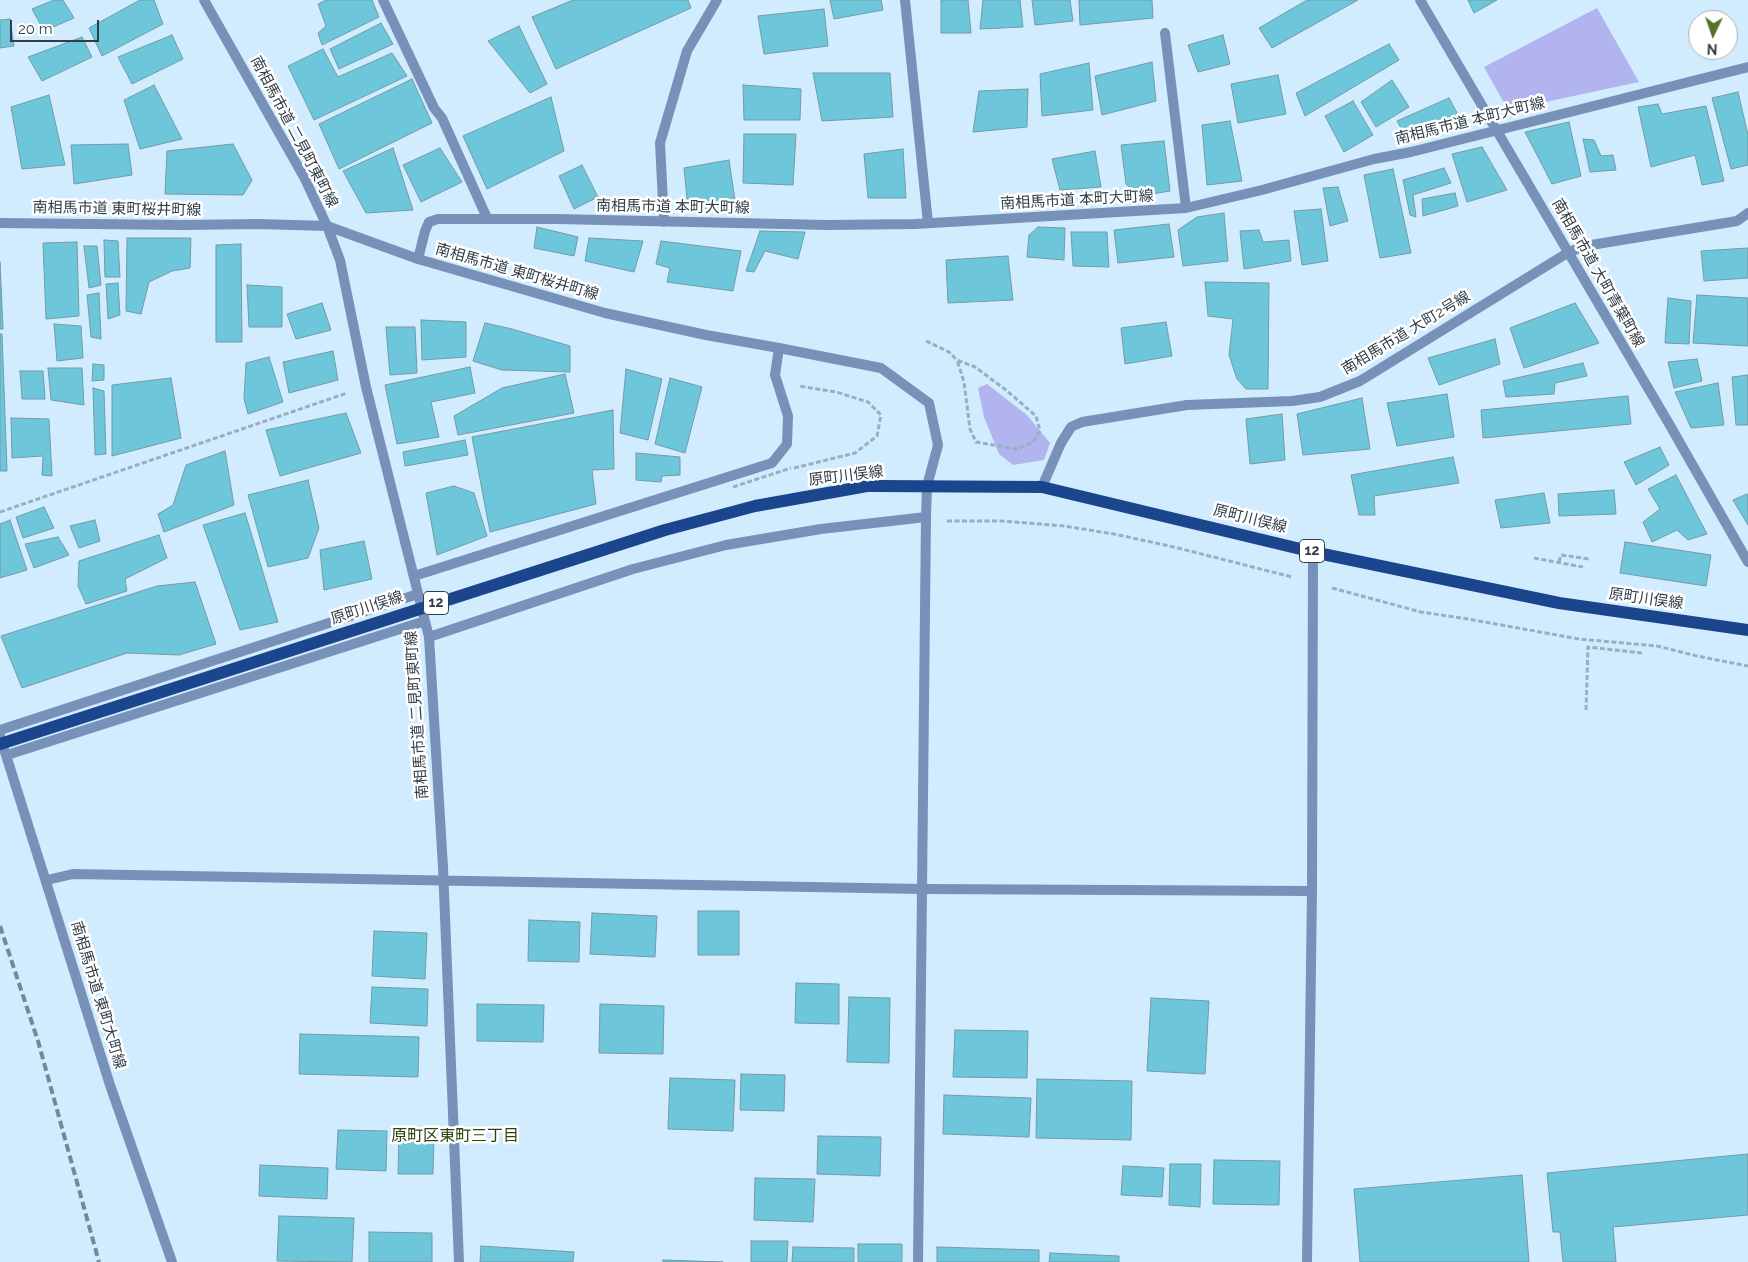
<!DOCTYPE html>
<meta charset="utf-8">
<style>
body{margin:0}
#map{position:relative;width:1748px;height:1262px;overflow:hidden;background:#d1ecff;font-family:Raleway,sans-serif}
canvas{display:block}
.north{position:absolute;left:1688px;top:10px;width:50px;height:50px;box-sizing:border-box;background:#fff;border:1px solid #adb2b5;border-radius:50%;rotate:183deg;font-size:14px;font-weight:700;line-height:20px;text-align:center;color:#313e47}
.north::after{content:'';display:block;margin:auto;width:18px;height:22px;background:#567226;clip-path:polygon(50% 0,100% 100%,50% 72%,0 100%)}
.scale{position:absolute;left:10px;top:20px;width:89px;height:22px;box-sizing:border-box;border:2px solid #313e47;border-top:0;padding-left:6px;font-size:15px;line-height:18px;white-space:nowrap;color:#313e47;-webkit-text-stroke:4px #fff;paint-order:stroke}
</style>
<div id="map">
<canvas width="1748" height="1262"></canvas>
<div class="north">N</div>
<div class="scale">20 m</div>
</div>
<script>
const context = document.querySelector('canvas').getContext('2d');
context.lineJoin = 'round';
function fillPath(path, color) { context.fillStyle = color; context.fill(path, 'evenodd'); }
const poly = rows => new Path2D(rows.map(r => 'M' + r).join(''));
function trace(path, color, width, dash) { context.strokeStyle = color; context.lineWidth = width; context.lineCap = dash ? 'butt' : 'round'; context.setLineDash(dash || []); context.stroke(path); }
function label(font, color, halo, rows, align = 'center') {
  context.font = font + ' Raleway,"Noto Sans JP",sans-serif'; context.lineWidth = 5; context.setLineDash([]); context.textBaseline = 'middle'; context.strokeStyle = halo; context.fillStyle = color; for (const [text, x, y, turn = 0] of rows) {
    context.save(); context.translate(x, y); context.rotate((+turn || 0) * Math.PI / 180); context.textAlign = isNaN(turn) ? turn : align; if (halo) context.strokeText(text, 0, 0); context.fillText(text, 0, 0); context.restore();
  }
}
fillPath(poly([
 [1597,8,1639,82,1508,110,1484,67],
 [987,384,1027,415,1050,443,1044,460,1013,465,999,454,984,417,978,388]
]), '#b1b4ef');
const building = poly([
 [54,0,63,0,74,18,44,31,32,9,54,0],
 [140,0,154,0,163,24,102,56,89,28,140,0],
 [326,0,372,0,379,17,322,45,318,33,326,26,318,4,326,0],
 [573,0,688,0,691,8,556,69,532,17,573,0],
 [830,0,881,0,883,10,834,19,830,0],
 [941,0,968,0,971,33,941,33,941,0],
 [983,0,1020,0,1023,27,980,29,983,0],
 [1032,0,1070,0,1073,21,1035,25,1032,0],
 [1079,0,1152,0,1153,18,1080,25,1079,0],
 [1307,0,1358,0,1272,48,1259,28,1307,0],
 [1468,0,1497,0,1474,13,1468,0],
 [824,9,828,46,764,54,758,16,824,9],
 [10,19,14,46,0,48,0,20,10,19],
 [381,23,393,44,339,69,330,49,381,23],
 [519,26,547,84,530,93,488,41,519,26],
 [172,35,183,59,132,84,118,57,172,35],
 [1223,35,1230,64,1198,72,1188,45,1223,35],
 [82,37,92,57,42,81,28,57,82,37],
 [1389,44,1399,60,1305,116,1296,93,1389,44],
 [323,49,338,77,392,53,407,76,314,120,288,66,323,49],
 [1152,62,1156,101,1102,115,1095,76,1152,62],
 [1089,63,1093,110,1042,116,1040,74,1089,63],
 [813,73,890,73,893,117,822,121,813,73],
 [1278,75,1286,114,1238,123,1231,84,1278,75],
 [412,79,432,123,339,169,319,124,412,79],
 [1392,80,1409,107,1376,127,1361,102,1392,80],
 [154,85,182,139,140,149,124,100,154,85],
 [743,85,801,89,800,120,744,120,743,85],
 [1028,89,1027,127,973,132,979,91,1028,89],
 [1738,92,1748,135,1748,165,1731,169,1712,98,1738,92],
 [49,95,65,165,22,169,11,107,49,95],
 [551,97,564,151,487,189,463,136,551,97],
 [1449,98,1462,122,1405,135,1397,121,1449,98],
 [1353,101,1373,135,1344,152,1325,116,1353,101],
 [1658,104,1662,114,1706,106,1724,181,1702,185,1695,155,1651,167,1638,107,1658,104],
 [1230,121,1242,181,1207,185,1202,125,1230,121],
 [1569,122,1581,176,1552,184,1525,132,1569,122],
 [744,134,796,134,793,185,743,183,744,134],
 [1583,139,1594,140,1601,156,1613,155,1616,170,1590,172,1583,139],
 [1164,141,1170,191,1140,196,1126,184,1121,145,1164,141],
 [128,144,132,175,74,184,71,145,128,144],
 [233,144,252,180,243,195,165,194,167,151,233,144],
 [1482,147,1507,190,1467,202,1452,154,1482,147],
 [393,148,413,210,366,213,343,171,393,148],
 [440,148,462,182,421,202,403,165,440,148],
 [903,149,906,198,868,198,864,154,903,149],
 [1095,151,1101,187,1060,190,1052,159,1095,151],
 [729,160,736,207,688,209,684,168,729,160],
 [582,165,598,197,574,209,559,176,582,165],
 [1444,168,1451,183,1413,195,1416,217,1410,215,1403,180,1444,168],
 [1393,169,1411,253,1380,258,1364,175,1393,169],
 [1338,187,1348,221,1330,226,1323,188,1338,187],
 [1455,193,1458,206,1423,216,1422,199,1455,193],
 [1321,209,1328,261,1302,265,1294,211,1321,209],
 [1224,213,1228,261,1183,266,1178,230,1197,217,1224,213],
 [1169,224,1174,257,1118,263,1114,230,1169,224],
 [537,227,578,237,574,256,534,248,537,227],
 [1038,227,1065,228,1064,260,1027,257,1029,235,1038,227],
 [1259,230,1263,242,1289,240,1291,261,1244,269,1240,231,1259,230],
 [760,231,805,232,798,259,765,251,754,272,746,271,760,231],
 [1071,232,1107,232,1109,267,1073,266,1071,232],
 [127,238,191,238,190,268,172,271,149,282,141,314,126,311,127,238],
 [589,238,643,241,634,272,585,261,589,238],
 [104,240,118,241,120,277,105,277,104,240],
 [661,241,741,251,733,291,667,282,670,268,656,264,661,241],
 [77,242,79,316,46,319,43,243,77,242],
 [241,244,242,342,216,342,216,245,241,244],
 [84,246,97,246,101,285,89,288,84,246],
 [1748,248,1748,278,1704,281,1701,251,1748,248],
 [1008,256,1013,300,948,303,946,260,1008,256],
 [0,262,3,329,0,329,0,262],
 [1205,282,1269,283,1268,389,1246,389,1237,379,1229,355,1233,319,1208,316,1205,282],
 [118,283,120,315,108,319,106,284,118,283],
 [247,285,282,287,282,327,249,327,247,285],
 [99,293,101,339,91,337,87,295,99,293],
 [1697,295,1748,298,1748,346,1693,343,1697,295],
 [1668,298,1691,301,1689,344,1665,343,1668,298],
 [322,303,331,330,296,339,287,314,322,303],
 [1575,303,1599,343,1524,368,1510,328,1575,303],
 [421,320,466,322,466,357,422,360,421,320],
 [1166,322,1172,356,1125,364,1121,328,1166,322],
 [485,323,512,329,570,346,570,372,502,370,473,361,485,323],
 [54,324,81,326,83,358,57,361,54,324],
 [386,327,415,327,417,373,390,375,386,327],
 [0,334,2,334,7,471,0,471,0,334],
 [1495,339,1500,364,1439,385,1428,358,1495,339],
 [333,351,338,380,289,393,283,362,333,351],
 [269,357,283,402,248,414,244,399,246,363,269,357],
 [1697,359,1702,381,1674,388,1668,362,1697,359],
 [1583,363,1587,376,1555,383,1554,394,1506,397,1503,381,1583,363],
 [93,364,104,365,104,380,92,381,93,364],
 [470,367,475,393,431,402,439,437,397,444,385,385,470,367],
 [48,368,82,368,84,405,51,400,48,368],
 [626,369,662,379,648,440,620,433,626,369],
 [20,371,43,371,45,399,22,399,20,371],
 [565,374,574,413,458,435,454,416,502,388,565,374],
 [1748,375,1748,425,1736,425,1732,377,1748,375],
 [171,378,181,438,112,456,112,385,171,378],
 [670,378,702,387,685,453,655,444,670,378],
 [1718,383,1724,425,1691,428,1675,392,1718,383],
 [93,388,104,391,106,454,95,455,93,388],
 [1447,394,1454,437,1397,446,1387,403,1447,394],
 [1628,396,1631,424,1483,438,1481,410,1628,396],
 [1362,398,1370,449,1303,455,1297,414,1362,398],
 [613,410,614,469,592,470,596,504,490,532,472,437,613,410],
 [346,413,361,453,280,476,266,430,346,413],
 [1282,414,1285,460,1250,464,1246,419,1282,414],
 [11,418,49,419,52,476,42,475,43,456,12,458,11,418],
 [465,440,468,455,405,466,403,452,465,440],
 [1660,447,1669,465,1636,485,1624,462,1660,447],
 [225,451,234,505,164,532,158,514,173,505,186,465,225,451],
 [636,453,680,457,680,475,662,476,661,482,636,480,636,453],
 [1453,457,1459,483,1374,496,1375,515,1359,515,1351,475,1453,457],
 [1676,475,1707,534,1688,540,1677,530,1652,542,1643,522,1660,509,1648,489,1676,475],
 [308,480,319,528,308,558,268,567,248,495,308,480],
 [454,486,474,493,487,536,437,555,426,493,454,486],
 [1614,490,1616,514,1559,516,1558,494,1614,490],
 [1544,493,1550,523,1501,528,1495,500,1544,493],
 [1747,494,1748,496,1748,525,1733,500,1747,494],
 [44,507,54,528,23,538,16,517,44,507],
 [245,513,278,622,240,630,203,525,245,513],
 [10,520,27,570,0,578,0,524,10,520],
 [95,520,100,541,79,548,70,526,95,520],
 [159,535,167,558,125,579,127,591,86,604,78,586,79,561,159,535],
 [58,537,69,555,34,568,25,544,58,537],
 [364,541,372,579,324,590,320,550,364,541],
 [1625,542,1711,555,1706,586,1620,573,1625,542],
 [195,582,216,644,179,655,127,653,22,688,1,636,157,586,195,582],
 [698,911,739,911,739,955,698,955,698,911],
 [592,913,657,916,655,957,590,954,592,913],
 [529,920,580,922,579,962,528,961,529,920],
 [374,931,427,933,425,979,372,976,374,931],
 [796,983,839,984,839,1024,795,1023,796,983],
 [372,987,428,989,427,1026,370,1023,372,987],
 [849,997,890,998,889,1063,847,1062,849,997],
 [1151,998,1209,1001,1205,1074,1147,1071,1151,998],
 [477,1004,544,1005,543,1042,477,1041,477,1004],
 [600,1004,664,1006,663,1054,599,1053,600,1004],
 [955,1030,1028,1031,1027,1078,953,1077,955,1030],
 [300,1034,419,1037,418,1077,299,1074,300,1034],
 [741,1074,785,1075,784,1111,740,1110,741,1074],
 [670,1078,735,1080,733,1131,668,1129,670,1078],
 [1037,1079,1132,1081,1131,1140,1036,1138,1037,1079],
 [944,1095,1031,1098,1029,1137,943,1134,944,1095],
 [338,1130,387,1131,386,1171,336,1169,338,1130],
 [399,1133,434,1134,433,1174,398,1174,399,1133],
 [818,1136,881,1137,880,1176,817,1174,818,1136],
 [1748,1154,1748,1215,1613,1227,1616,1262,1563,1262,1560,1232,1553,1232,1547,1173,1748,1154],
 [1214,1160,1280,1161,1279,1205,1213,1204,1214,1160],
 [1170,1164,1201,1164,1200,1207,1169,1205,1170,1164],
 [260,1165,328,1168,327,1199,259,1196,260,1165],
 [1123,1166,1164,1168,1162,1197,1121,1195,1123,1166],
 [1522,1175,1529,1262,1360,1262,1354,1189,1522,1175],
 [755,1178,815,1179,813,1222,754,1220,755,1178],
 [279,1216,354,1218,352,1262,277,1261,279,1216],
 [369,1232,432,1233,432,1262,369,1262,369,1232],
 [751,1241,788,1241,787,1262,751,1262,751,1241],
 [858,1244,902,1244,902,1262,858,1262,858,1244],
 [481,1246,574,1252,573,1262,480,1262,481,1246],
 [793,1247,854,1248,854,1262,792,1262,793,1247],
 [937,1247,1039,1250,1039,1262,937,1262,937,1247],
 [1050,1253,1119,1256,1119,1262,1049,1262,1050,1253],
 [663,1260,723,1262,663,1262,663,1260]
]);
fillPath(building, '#6ec6db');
trace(building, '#729ba6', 1);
trace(poly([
 [926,341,949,352,957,360,975,367,1006,390,1036,416,1040,431,1033,442,1017,449,976,442,970,429,964,382,957,360],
 [794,468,855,453,877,436,881,415,868,402,836,392,799,386],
 [0,512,347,393],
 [947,521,1002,521,1064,526,1114,534,1174,547,1292,577],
 [1534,558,1583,567],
 [1559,562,1561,555,1589,559],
 [1332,588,1421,612,1468,619,1579,639,1657,646,1697,656,1748,666],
 [1586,710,1588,647,1642,653]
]), '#99afbf', 3, [5, 2.5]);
trace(poly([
 [383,0,434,108,442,118,487,218],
 [905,0,928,223],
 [1420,0,1668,422,1748,562],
 [1165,33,1186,208],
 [664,222,660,143,687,51,717,0],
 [327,226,340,260,366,387,429,637,443,867,459,1262],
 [418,259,425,231,429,222,438,219,557,219,827,225,915,224,1186,208,1262,190,1374,159,1411,152,1748,67],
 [1042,487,1061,443,1071,427,1082,422,1187,405,1292,401,1320,397,1360,381,1569,252,1585,246,1737,221,1748,213],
 [414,576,772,463,787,444,788,416,775,375,779,348],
 [429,637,633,569,726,545,821,529,926,517],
 [0,730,418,594],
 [0,736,110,1085,172,1262],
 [7,755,425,621],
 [47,880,73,874,923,889,1312,891],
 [1307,1262,1312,891,1313,552]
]), '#7891b9', 10);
trace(poly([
 [204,0,304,177,327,226],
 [0,223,183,225,259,224,327,226,418,259,605,313,706,335,779,348,881,368,929,403,938,445,927,486,926,517,918,1262]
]), '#7891b9', 10);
trace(poly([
 [877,486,1042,487,1313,552,1559,603,1748,630]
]), '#1b468d', 12);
trace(poly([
 [0,926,38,1041,99,1262]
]), '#758895', 4, [8, 4]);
trace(poly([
 [733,487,791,468]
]), '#99afbf', 3, [5, 2.5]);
trace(poly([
 [0,744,665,530,755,506,867,486,877,486]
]), '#1b468d', 12);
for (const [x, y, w] of [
 [1312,551,25],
 [436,603,25]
]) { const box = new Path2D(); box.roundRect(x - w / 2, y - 11.5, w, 23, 4); context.fillStyle = '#fff'; context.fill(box); trace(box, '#313e47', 1); }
label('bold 14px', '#313e47', null, [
 ["12",1312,551],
 ["12",436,603]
]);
label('15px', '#313e47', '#fff', [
 ["南相馬市道 本町大町線",1470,121,-14],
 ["南相馬市道 二見町東町線",294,132,62],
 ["南相馬市道 本町大町線",1077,200,-3],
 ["南相馬市道 本町大町線",673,207,1],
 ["南相馬市道 東町桜井町線",117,209,1],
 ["南相馬市道 東町桜井町線",517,272,16],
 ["南相馬市道 大町青葉町線",1598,273,60],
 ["南相馬市道 大町2号線",1406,333,-31],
 ["原町川俣線",846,476,-7],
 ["原町川俣線",1250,519,14],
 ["原町川俣線",1646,599,8],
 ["原町川俣線",367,608,-18],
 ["南相馬市道 二見町東町線",417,715,-94],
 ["南相馬市道 東町大町線",98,995,73]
]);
label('16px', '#2f420c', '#fff', [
 ["原町区東町三丁目",455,1136]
]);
</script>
